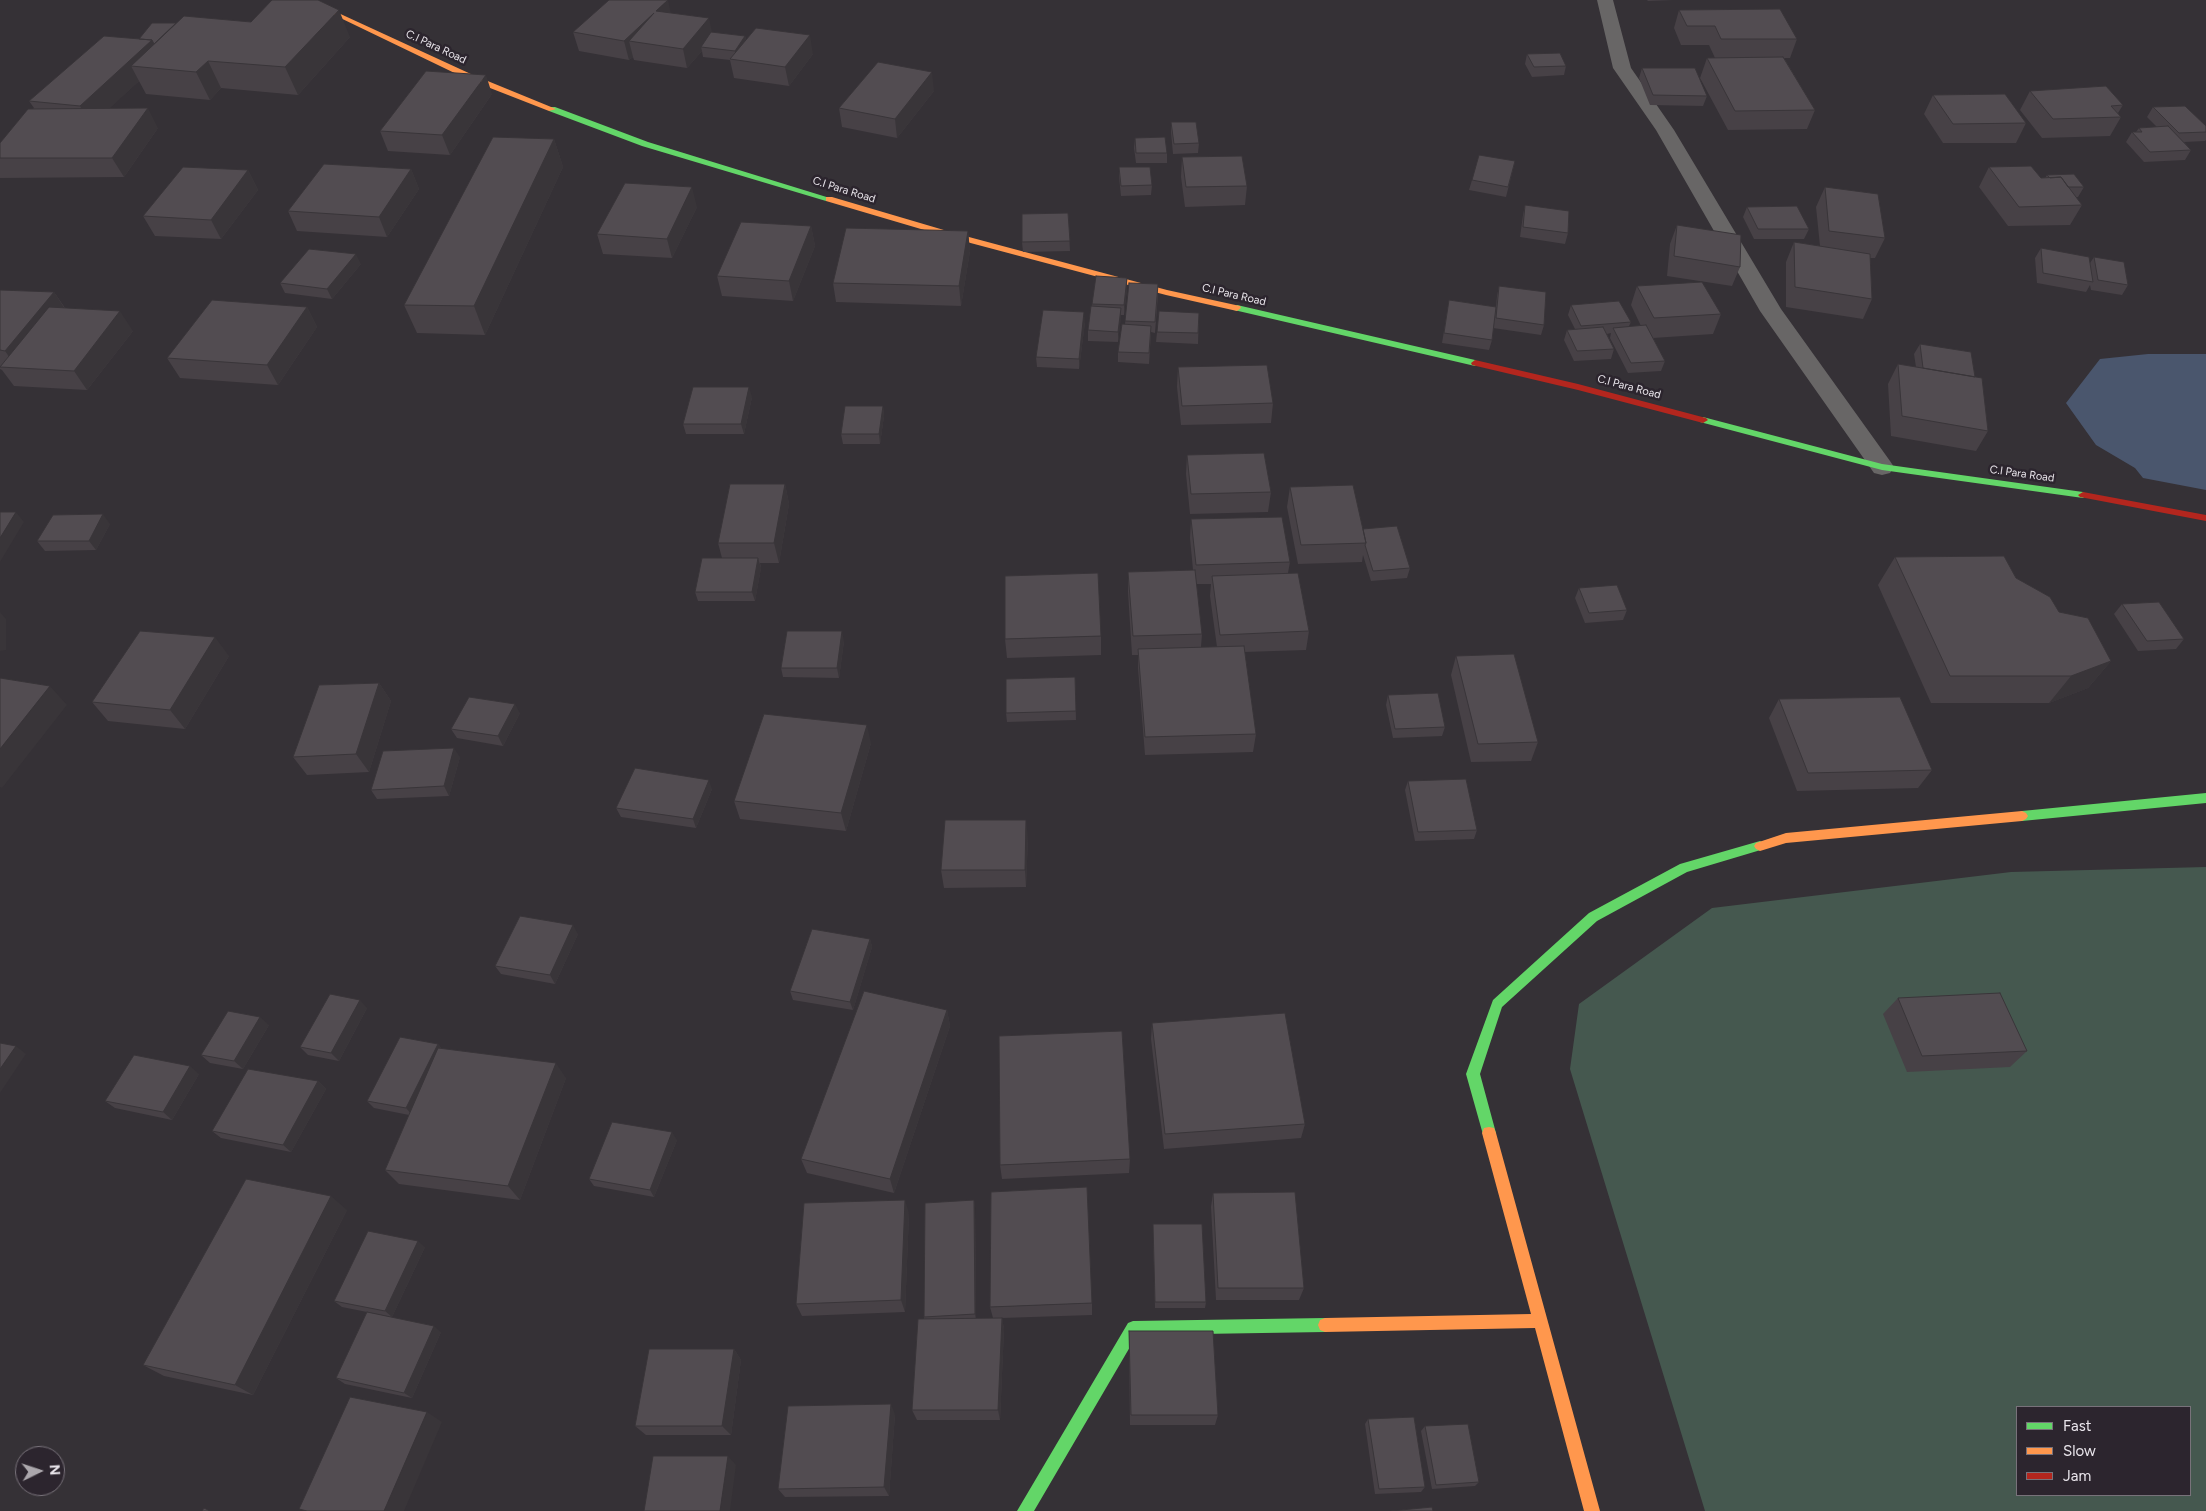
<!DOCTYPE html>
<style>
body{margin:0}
#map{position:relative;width:2206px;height:1511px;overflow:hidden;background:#353136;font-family:Figtree,sans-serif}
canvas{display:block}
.legend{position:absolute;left:2016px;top:1406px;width:175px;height:90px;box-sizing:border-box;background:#2c252e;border:1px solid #78727a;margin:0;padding:6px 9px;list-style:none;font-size:15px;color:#eae6ec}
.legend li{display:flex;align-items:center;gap:10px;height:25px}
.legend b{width:25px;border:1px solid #78727a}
.north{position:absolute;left:15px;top:1446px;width:50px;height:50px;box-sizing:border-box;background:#2c252e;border:1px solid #78727a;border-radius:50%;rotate:86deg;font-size:14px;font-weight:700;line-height:20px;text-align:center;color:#eae6ec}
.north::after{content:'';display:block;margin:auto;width:18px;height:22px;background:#aba7ac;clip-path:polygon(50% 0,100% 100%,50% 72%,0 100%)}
</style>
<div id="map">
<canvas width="2206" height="1511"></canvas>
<ul class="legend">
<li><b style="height:6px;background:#63d668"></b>Fast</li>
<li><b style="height:6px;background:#ff974d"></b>Slow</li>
<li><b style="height:6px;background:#b3261e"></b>Jam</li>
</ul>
<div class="north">N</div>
</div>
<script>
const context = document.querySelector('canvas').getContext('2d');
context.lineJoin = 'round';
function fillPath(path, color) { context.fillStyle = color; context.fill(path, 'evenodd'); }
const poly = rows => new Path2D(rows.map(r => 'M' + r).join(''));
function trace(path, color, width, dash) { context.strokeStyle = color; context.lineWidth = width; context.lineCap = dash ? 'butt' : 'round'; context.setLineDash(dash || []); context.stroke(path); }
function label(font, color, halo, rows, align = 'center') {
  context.font = font + ' Figtree,sans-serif'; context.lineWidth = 5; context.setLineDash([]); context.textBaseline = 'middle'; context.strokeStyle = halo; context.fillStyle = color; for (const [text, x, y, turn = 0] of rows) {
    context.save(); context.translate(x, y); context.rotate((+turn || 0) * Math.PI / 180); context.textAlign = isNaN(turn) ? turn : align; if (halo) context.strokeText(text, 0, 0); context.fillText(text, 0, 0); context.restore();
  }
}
fillPath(poly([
 [2206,867,2206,1511,1705,1511,1570,1069,1579,1004,1712,908,2011,872],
 [2017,1407,2190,1407,2190,1495,2017,1495]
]), '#45584f');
fillPath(poly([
 [2148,354,2206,354,2206,490,2143,478,2135,468,2096,445,2066,403,2100,359]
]), '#4a566d');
fillPath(poly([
 [1597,0,1613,0,1631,68,1674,130,1781,309,1890,461,1894,467,1890,473,1882,475,1874,473,1760,311,1656,130,1613,68,1597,0]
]), '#686666');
fillPath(poly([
 [549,107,555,107,648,142,833,199,826,201,642,146,549,111,549,107],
 [1237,305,1475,360,1479,363,1475,366,1234,310,1233,308,1237,305],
 [1703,417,1882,464,2083,492,2088,495,2083,498,1882,470,1700,422,1698,420,1703,417],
 [2206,793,2206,803,2022,821,2018,819,2016,816,2018,813,2022,811,2206,793],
 [1760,841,1764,843,1766,846,1764,849,1687,872,1597,921,1502,1007,1480,1074,1496,1133,1494,1138,1489,1139,1484,1138,1466,1074,1493,1000,1589,913,1680,864,1760,841],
 [1325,1318,1330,1320,1332,1325,1330,1330,1325,1332,1137,1335,1034,1511,1017,1511,1128,1323,1133,1321,1325,1318]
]), '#63d668');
fillPath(poly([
 [281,0,292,0,334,11,473,75,556,109,549,111,467,79,330,13,281,0],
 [826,197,832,197,954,233,1167,290,1240,306,1241,308,1237,311,1166,295,948,237,826,201,826,197],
 [2022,811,2026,813,2028,816,2026,819,2022,821,1786,843,1760,851,1756,849,1754,846,1756,843,1786,833,2022,811],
 [1489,1127,1494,1128,1496,1133,1600,1511,1584,1511,1535,1328,1325,1332,1320,1330,1318,1325,1320,1320,1325,1318,1531,1314,1482,1133,1484,1128,1489,1127]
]), '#ff974d');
fillPath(poly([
 [1475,360,1578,384,1706,418,1708,420,1703,423,1578,390,1472,365,1471,363,1475,360],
 [2083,492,2206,515,2206,521,2080,497,2078,495,2083,492]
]), '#b3261e');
fillPath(poly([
 [1647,0,1673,0,1648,1],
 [1679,10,1797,39,1790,58,1784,58,1815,110,1807,129,1728,130,1700,78,1707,58,1715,58,1709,45,1681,45,1674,28],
 [671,13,712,33,745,36,746,40,813,54,789,86,734,78,730,60,703,57,702,51,687,68,634,60,633,57,629,60,579,51,573,32],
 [350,37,298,95,221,88,210,100,146,94,139,81,109,108,158,128,124,177,0,178,0,143,34,108,29,101,139,39],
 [1527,54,1566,66,1564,75,1532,77,1525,64],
 [1642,68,1707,96,1703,106,1650,105,1639,78],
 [934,91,897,138,842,127,839,108],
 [2030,91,2123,105,2118,113,2121,117,2110,136,2042,138,2020,110],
 [492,94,450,155,388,151,380,131],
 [1933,95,2026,123,2016,143,1943,143,1924,114],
 [2153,107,2206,126,2206,140,2205,141,2184,142,2191,150,2185,160,2144,162,2126,142,2132,132,2136,132,2139,128,2157,127,2147,117],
 [1171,122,1199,143,1198,153,1173,154,1171,132],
 [1135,138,1167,153,1167,163,1136,163,1134,148],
 [554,139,563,167,485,335,417,333,404,305],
 [1182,157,1247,186,1245,205,1185,207,1181,177],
 [1515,161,1506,197,1469,190,1472,180],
 [1119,167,1152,185,1151,195,1121,196,1119,177],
 [1989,167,2041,178,2045,178,2047,175,2084,187,2078,197,2075,197,2082,205,2070,225,2008,226,1979,187],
 [411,169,419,189,387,237,297,231,288,211],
 [248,170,258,190,221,239,155,236,143,216],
 [1825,187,1885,238,1875,258,1870,258,1872,299,1863,319,1786,307,1786,262,1794,242,1820,246,1816,207],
 [1525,205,1568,233,1565,244,1520,237,1523,215],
 [697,207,672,258,603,254,597,234],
 [1747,207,1809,229,1804,239,1754,239,1743,217],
 [1068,213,1070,251,1023,252,1022,242],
 [1677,225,1740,267,1732,286,1667,276,1670,244],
 [811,226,815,246,793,301,722,296,717,276],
 [968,231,970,251,961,306,836,302,833,283],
 [2041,248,2090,263,2094,257,2128,285,2122,295,2091,290,2090,285,2086,292,2037,283,2035,258],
 [361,264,332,299,285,293,280,283],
 [1127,278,1127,288,1124,315,1121,315,1118,342,1088,341,1088,330,1092,304],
 [1129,283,1158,294,1155,333,1151,332,1149,364,1118,362,1118,352,1125,324],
 [1499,286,1544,325,1541,335,1493,328,1492,340,1489,350,1442,343,1449,300,1496,307,1497,296],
 [1637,286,1721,314,1713,334,1653,338,1665,361,1661,371,1628,373,1610,338,1611,333,1607,334,1614,349,1611,359,1574,361,1564,340,1567,330,1575,329,1568,315,1571,305,1631,322,1629,326,1641,326,1631,305],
 [0,290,54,292,65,308,133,331,87,390,14,386,2,370,0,369],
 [307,307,317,327,278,385,180,378,167,358],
 [1199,313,1198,344,1156,342,1157,332],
 [1085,322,1079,369,1037,367,1036,357],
 [1920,344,1975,377,1988,431,1976,451,1891,436,1888,384,1898,364,1916,367,1914,354],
 [1178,367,1273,403,1271,423,1181,425,1177,387],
 [752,397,744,434,686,434,683,424],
 [883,406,884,416,880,444,843,444,841,434],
 [1187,455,1271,492,1268,512,1190,514,1186,474],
 [785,484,789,504,779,563,760,563,761,568,755,601,698,601,695,592,722,558,718,543],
 [1290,487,1363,529,1410,568,1407,578,1371,581,1363,555,1362,562,1298,564,1287,507],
 [1191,519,1290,562,1288,573,1309,631,1306,650,1244,652,1256,734,1253,752,1145,755,1138,668,1138,655,1132,655,1128,592,1128,572,1193,570,1190,538],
 [1196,584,1211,584,1210,596,1217,647,1201,647,1202,634],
 [110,524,96,550,45,551,37,541],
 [1895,557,2016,578,2059,612,2111,661,2088,688,2049,703,1931,703,1878,585],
 [1579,588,1627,610,1623,620,1585,623,1575,598],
 [2122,604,2184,639,2176,649,2138,651,2114,614],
 [1101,636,1101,655,1007,658,1005,639],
 [844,641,839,678,783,677,781,668],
 [229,656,185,729,108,721,92,702],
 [1456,656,1538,742,1531,761,1471,762,1451,675],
 [1075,677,1076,720,1007,722,1006,713],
 [379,683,391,701,369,772,307,775,293,757],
 [1388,695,1445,727,1442,736,1393,738,1386,705],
 [1779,699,1932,770,1918,788,1797,791,1769,718],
 [520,713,503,746,457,738,451,729],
 [871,743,846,831,740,819,734,801],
 [460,757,449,796,377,799,371,790],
 [1408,781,1477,830,1474,839,1415,841,1405,790],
 [712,789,696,828,621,817,616,808],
 [1028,837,1026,887,944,888,941,870],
 [578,934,555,984,501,974,495,966],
 [870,939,872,947,853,1010,793,1000,790,991],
 [1898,998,2027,1051,2010,1067,1907,1072,1883,1014],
 [367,1008,339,1061,308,1055,300,1047],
 [947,1010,950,1026,894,1193,807,1173,801,1159],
 [1152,1023,1305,1124,1301,1138,1164,1149,1151,1039],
 [269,1025,243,1069,210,1063,201,1055],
 [438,1044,442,1049,566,1078,520,1200,399,1184,385,1170,409,1115,374,1108,367,1101],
 [199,1074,172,1120,115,1108,105,1101],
 [318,1081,326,1089,291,1152,221,1138,212,1131],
 [677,1140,654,1197,594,1186,589,1179],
 [1130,1159,1129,1173,1002,1179,1000,1165],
 [1213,1193,1304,1288,1299,1300,1216,1300,1211,1207],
 [974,1200,975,1207,976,1318,993,1318,990,1307,1092,1303,1092,1315,1002,1318,1004,1329,1000,1420,917,1420,912,1410,924,1319,924,1317],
 [347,1210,253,1395,164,1376,143,1365],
 [909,1213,905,1312,802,1316,796,1304],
 [1153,1224,1206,1302,1205,1308,1155,1308,1153,1231],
 [425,1247,392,1317,342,1307,334,1301],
 [1129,1331,1218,1415,1215,1425,1130,1425,1129,1342],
 [441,1332,412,1398,345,1384,336,1378],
 [734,1349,741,1360,731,1435,646,1435,635,1426],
 [895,1414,889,1496,785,1497,778,1489],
 [1368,1419,1425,1487,1421,1492,1375,1494,1365,1424],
 [1425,1426,1479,1482,1475,1486,1432,1489,1421,1431]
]), '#474146');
fillPath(poly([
 [668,0,672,19,656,11],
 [339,10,350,37,298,95,285,67],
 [654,13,629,41,633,57,629,60,624,41],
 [709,18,713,37,701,47,702,51,687,68,683,49],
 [810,35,813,54,789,86,785,67],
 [745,36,747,45,737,60,735,51],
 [152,40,162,59,131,66,139,81,91,126,80,106],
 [208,61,221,88,210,100,196,72],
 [932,72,934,91,897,138,895,119],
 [486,75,492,94,450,155,442,135],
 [148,108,158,128,124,177,112,158],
 [554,139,563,167,485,335,474,306],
 [411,169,419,189,387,237,379,217],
 [248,170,258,190,221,239,211,220],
 [692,187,697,207,672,258,667,239],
 [811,226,815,246,793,301,789,281],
 [968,231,970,251,961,306,959,286],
 [356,254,361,264,332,299,327,289],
 [1127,278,1127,288,1124,315,1124,305],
 [54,292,67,312,17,368,5,351],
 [307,307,317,327,278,385,267,365],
 [1121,308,1121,318,1118,342,1118,332],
 [120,311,133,331,87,390,74,371],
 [1084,312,1085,322,1079,369,1079,359],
 [749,387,752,397,744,434,741,424],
 [883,406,884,416,880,444,879,434],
 [785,484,789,504,779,563,774,543],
 [16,512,24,522,0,562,0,538],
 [103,514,110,524,96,550,89,541],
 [758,558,761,568,755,601,752,592],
 [0,612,6,619,6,650,0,651],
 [842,631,844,641,839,678,837,668],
 [215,637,229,656,185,729,170,710],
 [2111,661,2088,688,2049,703,2071,676],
 [379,683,391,701,369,772,356,754],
 [50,686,67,705,2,788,0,787,0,749],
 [515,704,520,713,503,746,498,736],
 [867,725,871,743,846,831,841,813],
 [454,748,460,757,449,796,444,786],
 [709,780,712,789,696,828,693,819],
 [1026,820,1028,837,1026,887,1025,870],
 [573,925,578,934,555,984,550,975],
 [870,939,872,947,853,1010,850,1002],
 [360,1000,367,1008,339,1061,331,1053],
 [947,1010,950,1026,894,1193,890,1179],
 [260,1017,269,1025,243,1069,234,1061],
 [438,1044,444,1052,412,1115,406,1108],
 [16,1046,26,1054,0,1093,0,1069],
 [556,1063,566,1078,520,1200,508,1186],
 [190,1066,199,1074,172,1120,163,1112],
 [318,1081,326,1089,291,1152,283,1145],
 [672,1132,677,1140,654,1197,650,1190],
 [331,1196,347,1210,253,1395,235,1385],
 [905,1200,909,1213,905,1312,901,1300],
 [974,1200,975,1207,976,1320,975,1314],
 [418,1241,425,1247,392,1317,385,1311],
 [1002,1318,1004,1329,1000,1420,998,1410],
 [434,1326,441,1332,412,1398,404,1393],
 [734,1349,741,1360,731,1435,722,1426],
 [891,1404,895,1414,889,1496,884,1487],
 [427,1412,442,1422,404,1511,384,1511],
 [728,1456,736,1465,730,1511,720,1511]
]), '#393539');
const building = poly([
 [272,0,318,0,339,10,285,67,208,61,196,72,131,66,184,16,251,22,272,0],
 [609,0,668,0,656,11,709,18,683,49,629,41,654,13,624,41,573,32,609,0],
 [1780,9,1797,39,1721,39,1715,26,1687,26,1679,10,1780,9],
 [152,23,176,23,154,44,152,40,139,39,152,23],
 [756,28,810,35,785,67,730,59,756,28],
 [711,32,745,36,735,51,701,47,711,32],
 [104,36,152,40,80,106,29,101,104,36],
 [1560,53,1566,66,1534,67,1527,54,1560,53],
 [1783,57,1815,110,1735,111,1707,58,1783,57],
 [878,62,932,72,895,119,839,108,878,62],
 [1642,68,1695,68,1707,96,1653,95,1642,68],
 [426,71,486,75,442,135,380,131,426,71],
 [2106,86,2123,105,2111,106,2121,117,2053,119,2030,91,2106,86],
 [2005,94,2026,123,1953,124,1933,95,2005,94],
 [2185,106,2206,126,2206,132,2179,133,2153,107,2185,106],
 [148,108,112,158,0,158,0,143,28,109,148,108],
 [1171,122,1196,122,1199,143,1174,144,1171,122],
 [2168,126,2191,150,2150,152,2132,132,2142,132,2139,128,2168,126],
 [493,137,554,139,474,306,404,305,493,137],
 [1165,137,1167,153,1136,153,1135,138,1165,137],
 [1479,155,1515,161,1508,187,1472,180,1479,155],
 [1242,156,1247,186,1186,187,1182,157,1242,156],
 [324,164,411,169,379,217,288,211,324,164],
 [2031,166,2041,178,2061,177,2082,205,2019,207,1989,167,2031,166],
 [183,167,248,170,211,220,143,216,183,167],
 [1119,167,1150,167,1152,185,1121,186,1119,167],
 [2074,174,2084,187,2068,187,2061,177,2050,178,2047,175,2074,174],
 [625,183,692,187,667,239,597,234,625,183],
 [1825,187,1878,194,1885,238,1829,231,1825,187],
 [1525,205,1569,211,1568,233,1523,227,1525,205],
 [1797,206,1809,229,1758,229,1747,207,1797,206],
 [1068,213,1070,241,1022,242,1022,214,1068,213],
 [741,222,811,226,789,281,717,276,741,222],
 [1677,225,1741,235,1740,267,1674,256,1677,225],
 [846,228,968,231,959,286,833,283,846,228],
 [1794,242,1870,254,1872,299,1795,287,1794,242],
 [2041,248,2089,257,2093,282,2043,273,2041,248],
 [309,249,356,254,327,289,280,283,309,249],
 [2094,257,2124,262,2128,285,2098,280,2094,257],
 [1096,276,1127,278,1124,305,1092,304,1096,276],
 [1702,282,1721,314,1654,318,1637,286,1702,282],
 [1129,283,1158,284,1155,322,1125,321,1129,283],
 [1499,286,1546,292,1544,325,1496,318,1499,286],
 [0,290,54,292,5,351,0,350,0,290],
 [212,300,307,307,267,365,167,358,212,300],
 [1449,300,1496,307,1492,340,1444,333,1449,300],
 [1619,301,1631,322,1581,326,1571,305,1619,301],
 [1091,306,1121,308,1118,332,1088,330,1091,306],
 [49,307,120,311,74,371,0,367,49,307],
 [1043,310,1084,312,1079,359,1036,357,1043,310],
 [1159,311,1199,313,1198,333,1157,332,1159,311],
 [1122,324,1151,326,1149,353,1118,352,1122,324],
 [1646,325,1665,361,1631,363,1613,328,1646,325],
 [1603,327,1614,349,1577,351,1567,330,1603,327],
 [1920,344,1971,352,1975,377,1923,368,1920,344],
 [1898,364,1982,378,1988,431,1902,416,1898,364],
 [1267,365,1273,403,1182,406,1178,367,1267,365],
 [693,387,749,387,741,424,683,424,693,387],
 [845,406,883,406,879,434,841,434,845,406],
 [1264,453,1271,492,1191,494,1187,455,1264,453],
 [730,484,785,484,774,543,718,543,730,484],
 [1353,485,1366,543,1301,545,1290,487,1353,485],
 [0,512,16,512,0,538,0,512],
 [103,514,89,541,37,541,53,515,103,514],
 [1282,517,1290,562,1196,565,1191,519,1282,517],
 [1397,526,1410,568,1373,571,1365,545,1366,543,1363,529,1397,526],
 [2004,556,2016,578,2050,597,2059,612,2088,618,2111,661,2071,676,1950,676,1895,557,2004,556],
 [702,558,758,558,752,592,695,592,702,558],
 [1195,570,1202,634,1133,636,1128,572,1195,570],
 [1098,573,1101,636,1005,639,1005,576,1098,573],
 [1298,573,1309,631,1220,635,1212,576,1298,573],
 [1617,585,1627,610,1589,613,1579,588,1617,585],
 [2159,602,2184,639,2147,641,2122,604,2159,602],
 [140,631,215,637,170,710,92,702,140,631],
 [787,631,842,631,837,668,781,668,787,631],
 [1244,646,1256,734,1145,737,1138,649,1244,646],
 [1514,654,1538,742,1478,744,1456,656,1514,654],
 [1075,677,1076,711,1006,713,1006,679,1075,677],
 [0,678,50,686,0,749,0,678],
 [379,683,356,754,293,757,319,685,379,683],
 [1438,693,1445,727,1395,729,1388,695,1438,693],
 [469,697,515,704,498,736,451,729,469,697],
 [1900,697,1932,770,1808,773,1779,699,1900,697],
 [764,714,867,725,841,813,734,801,764,714],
 [454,748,444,786,371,790,383,751,454,748],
 [635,768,709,780,693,819,616,808,635,768],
 [1466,779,1477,830,1418,832,1408,781,1466,779],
 [945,820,1026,820,1025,870,941,870,945,820],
 [520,916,573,925,550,975,495,966,520,916],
 [812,929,870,939,850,1002,790,991,812,929],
 [864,991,947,1010,890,1179,801,1159,864,991],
 [2000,993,2027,1051,1922,1056,1898,998,2000,993],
 [330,994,360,1000,331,1053,300,1047,330,994],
 [228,1011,260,1017,234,1061,201,1055,228,1011],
 [1285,1013,1305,1124,1165,1134,1152,1023,1285,1013],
 [1122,1031,1130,1159,1000,1165,999,1036,1122,1031],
 [400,1037,438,1044,406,1108,367,1101,400,1037],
 [0,1043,16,1046,0,1069,0,1043],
 [438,1048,556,1063,508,1186,385,1170,438,1048],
 [134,1055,190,1066,163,1112,105,1101,134,1055],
 [248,1069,318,1081,283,1145,212,1131,248,1069],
 [612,1122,672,1132,650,1190,589,1179,612,1122],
 [246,1179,331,1196,235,1385,143,1365,246,1179],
 [1087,1187,1092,1303,990,1307,991,1192,1087,1187],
 [1295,1192,1304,1288,1218,1288,1213,1193,1295,1192],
 [905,1200,901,1300,796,1304,804,1203,905,1200],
 [974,1200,975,1314,924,1317,925,1203,974,1200],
 [1153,1224,1202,1224,1206,1302,1155,1302,1153,1224],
 [368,1231,418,1241,385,1311,334,1301,368,1231],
 [367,1312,434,1326,404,1393,336,1378,367,1312],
 [1002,1318,998,1410,912,1410,918,1319,1002,1318],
 [1129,1331,1213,1331,1218,1415,1131,1415,1129,1331],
 [649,1349,734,1349,722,1426,635,1426,649,1349],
 [350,1397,427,1412,384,1511,307,1511,299,1509,350,1397],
 [891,1404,884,1487,778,1489,788,1406,891,1404],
 [1414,1417,1425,1487,1379,1489,1368,1419,1414,1417],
 [1468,1424,1479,1482,1436,1485,1425,1426,1468,1424],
 [653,1456,728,1456,720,1511,644,1511,653,1456],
 [1432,1507,1433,1511,1391,1511,1432,1507],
 [204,1508,210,1511,202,1511,204,1508]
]);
fillPath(building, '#524c51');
trace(building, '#393539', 1);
label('11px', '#eae6ec', '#2c252e', [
 ["C.I Para Road",436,47,25],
 ["C.I Para Road",844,190,17],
 ["C.I Para Road",1234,295,13],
 ["C.I Para Road",1629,387,15],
 ["C.I Para Road",2022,474,8]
]);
</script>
